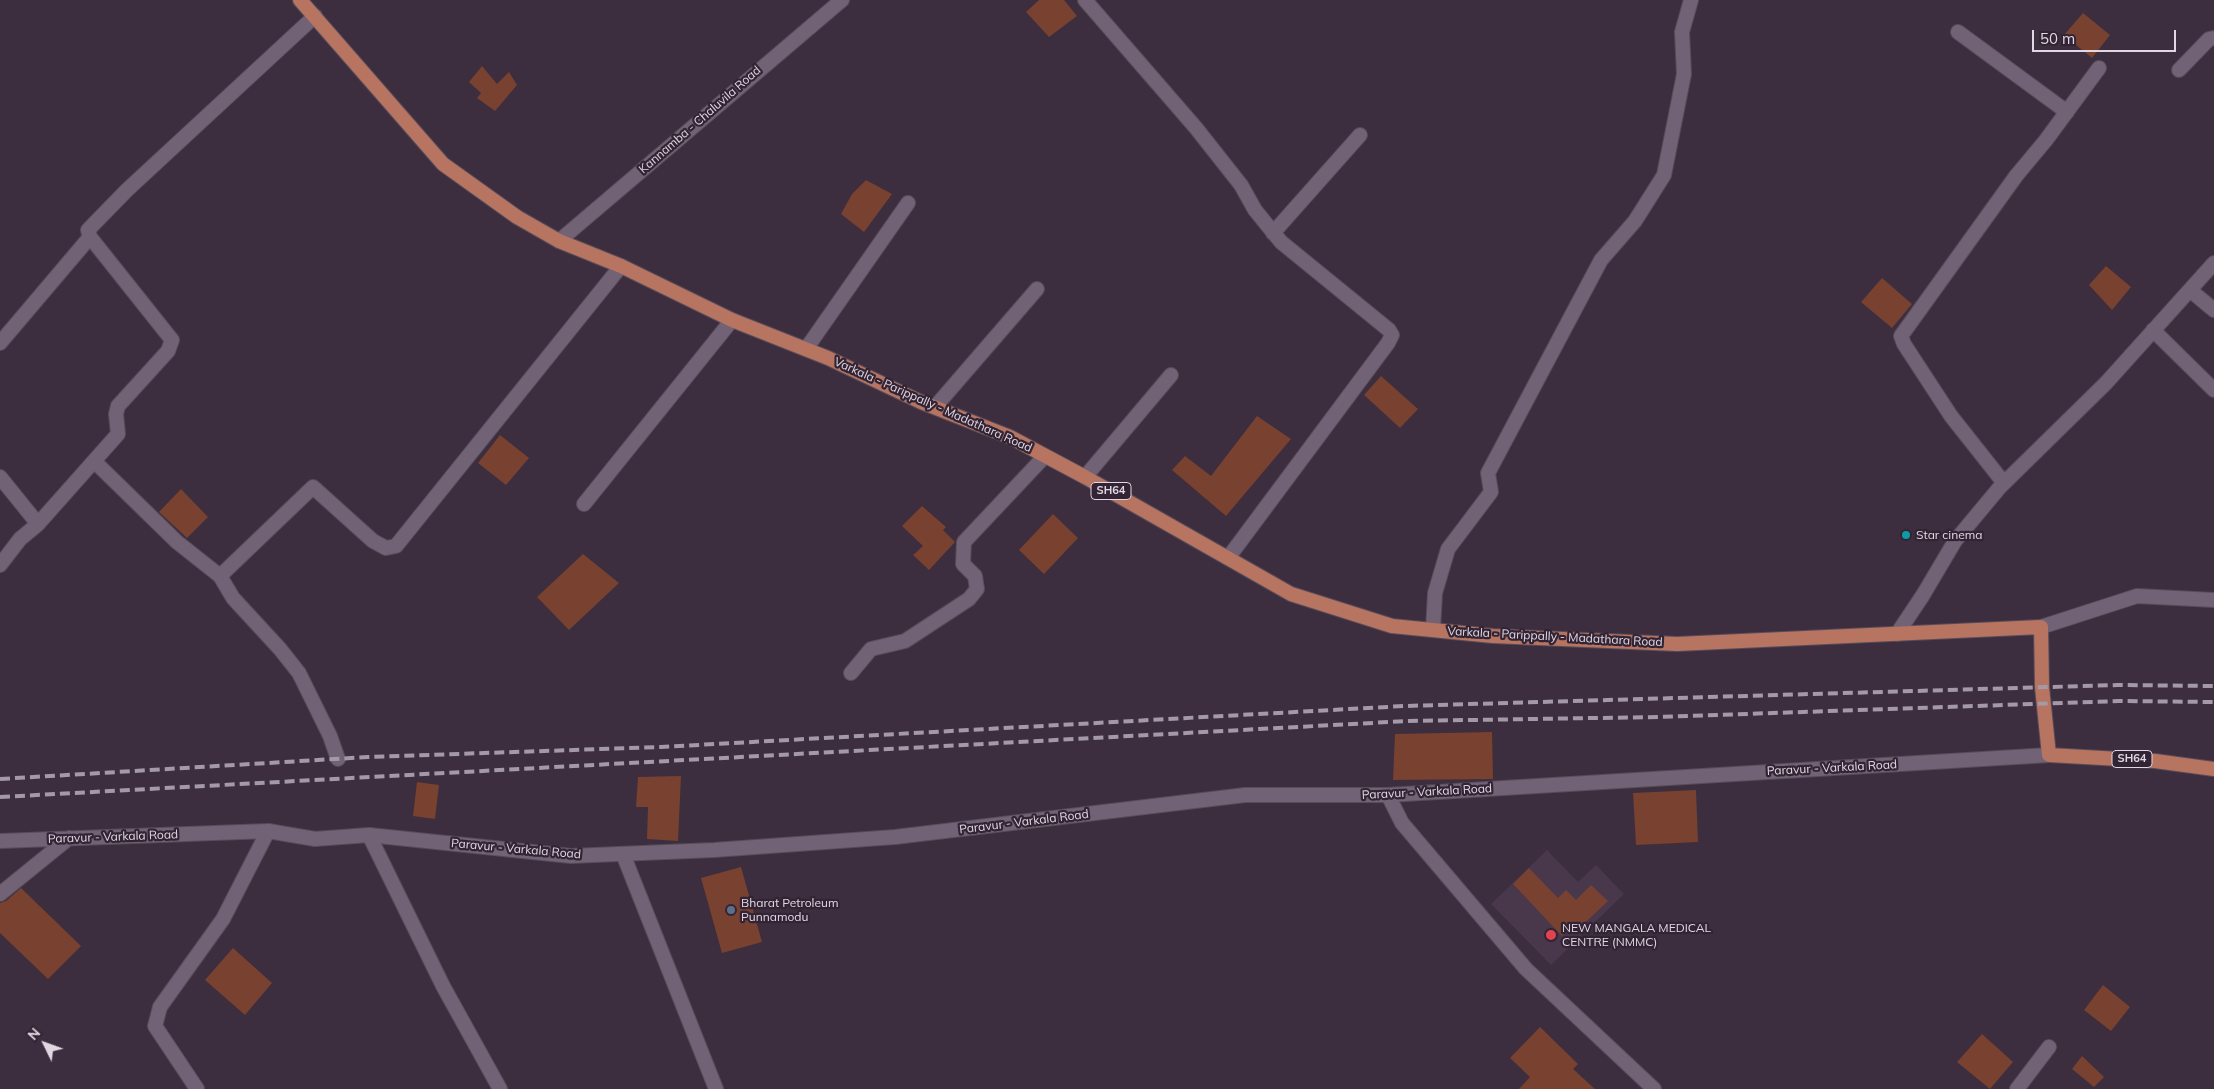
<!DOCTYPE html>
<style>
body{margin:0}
#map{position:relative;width:2214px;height:1089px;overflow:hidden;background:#3c2e3e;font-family:Mulish,sans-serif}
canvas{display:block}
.north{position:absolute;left:20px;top:1019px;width:50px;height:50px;-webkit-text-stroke:4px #322434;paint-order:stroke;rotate:312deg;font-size:14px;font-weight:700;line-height:20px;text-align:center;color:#e1d7e2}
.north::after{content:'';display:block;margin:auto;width:18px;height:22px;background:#e1d7e2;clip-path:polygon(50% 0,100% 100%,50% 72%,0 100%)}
.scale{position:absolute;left:2032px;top:30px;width:144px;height:22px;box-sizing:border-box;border:2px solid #e1d7e2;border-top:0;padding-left:6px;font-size:15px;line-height:18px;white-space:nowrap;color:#e1d7e2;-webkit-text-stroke:4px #322434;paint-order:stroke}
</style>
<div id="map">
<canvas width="2214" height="1089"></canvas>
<div class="north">N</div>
<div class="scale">50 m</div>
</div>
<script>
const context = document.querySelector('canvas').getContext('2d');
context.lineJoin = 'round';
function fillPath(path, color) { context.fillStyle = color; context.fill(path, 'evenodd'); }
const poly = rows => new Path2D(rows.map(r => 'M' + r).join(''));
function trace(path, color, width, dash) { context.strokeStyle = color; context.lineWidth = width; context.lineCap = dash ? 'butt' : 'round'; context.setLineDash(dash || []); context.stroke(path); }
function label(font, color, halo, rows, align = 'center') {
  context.font = font + ' Mulish,sans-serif'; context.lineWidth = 4.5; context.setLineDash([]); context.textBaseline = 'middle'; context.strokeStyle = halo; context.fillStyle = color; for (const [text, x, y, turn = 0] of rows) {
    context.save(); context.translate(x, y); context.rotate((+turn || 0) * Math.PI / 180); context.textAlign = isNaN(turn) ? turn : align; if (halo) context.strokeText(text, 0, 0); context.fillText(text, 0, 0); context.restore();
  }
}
fillPath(poly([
 [1547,850,1578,882,1596,865,1624,894,1551,965,1491,904]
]), '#49374c');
fillPath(poly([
 [1039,0,1064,0,1077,16,1049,37,1026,12],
 [2083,13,2110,35,2092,58,2064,35],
 [482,66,497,84,509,72,517,85,495,111,477,98,481,93,469,82],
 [866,180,892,194,864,232,841,214,852,194],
 [2106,266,2131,287,2112,310,2089,285],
 [1882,278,1912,304,1892,328,1861,302],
 [1381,376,1418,409,1400,428,1364,395],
 [1257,416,1291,439,1226,516,1172,470,1185,456,1211,476],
 [500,435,529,458,506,485,478,463],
 [181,489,208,517,187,538,159,512],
 [922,506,946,527,943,530,955,542,929,570,913,555,923,546,902,526],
 [1053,514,1078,538,1044,574,1019,550],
 [583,554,619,583,569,630,537,597],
 [1492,732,1493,779,1393,780,1395,734],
 [681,776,678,841,647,839,648,807,636,807,638,777],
 [417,782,439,785,435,819,413,816],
 [1696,790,1698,842,1636,845,1633,793],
 [741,867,762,942,722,953,701,878],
 [1529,868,1558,898,1566,890,1576,900,1591,885,1608,901,1572,935,1568,931,1562,936,1513,884],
 [21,888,81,946,48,979,0,933,0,903,6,901],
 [233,948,272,983,245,1015,205,980],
 [2103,985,2130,1007,2111,1031,2084,1010],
 [1540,1027,1578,1064,1573,1069,1595,1089,1519,1089,1530,1077,1510,1058],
 [1982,1034,2013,1062,1990,1089,1957,1062],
 [2082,1056,2104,1077,2094,1087,2072,1069]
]), '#784130');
const minor = poly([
 [1085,0,1196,128,1241,185,1255,210,1281,242,1389,330,1392,335,1388,343,1228,558],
 [1958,32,2067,112],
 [2179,70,2209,39,2214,38],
 [1273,233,1360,135],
 [2190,290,2214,310],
 [2153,330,2214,390],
 [0,343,90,237],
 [806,349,908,203],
 [935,407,1037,289],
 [94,461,177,542,220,576,233,598,280,649,299,673,330,736,338,759],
 [0,477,38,524],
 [1085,477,1171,375],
 [2004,483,1951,416,1904,344,1901,336,2016,176,2046,140,2099,68],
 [584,504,732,320],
 [0,565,20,539,38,524,118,434,116,414,118,406,168,351,172,340,90,237,88,230,127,190,315,16],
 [220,576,313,487,373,541,386,548,396,546,621,266],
 [1433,630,1435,593,1448,549,1491,492,1488,473,1601,260,1635,221,1664,175,1684,74,1682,32,1691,0],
 [1897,634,1923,595,1955,541,2000,487,2106,383,2214,263],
 [851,673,871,649,905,641,969,599,977,589,975,576,963,564,964,542,1045,456],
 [369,835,443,986,500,1089],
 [623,854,716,1089],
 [197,1089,155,1026,160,1007,223,919,268,831],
 [2017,1089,2049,1047]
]);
const tertiary = poly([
 [2041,627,2137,596,2214,600]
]);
const secondary = poly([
 [559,241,842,0],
 [1388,795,1402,823,1526,969,1654,1089],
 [0,841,268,831,315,839,369,835,571,856,714,850,895,837,1245,795,1388,795,2049,755],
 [0,894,69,838]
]);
const primary = poly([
 [300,0,443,164,517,217,559,241,621,266,732,320,828,358,921,402,1010,437,1085,477,1291,594,1392,626,1493,636,1677,644,2041,627,2042,687,2049,755,2155,761,2214,769]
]);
trace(minor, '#584c5a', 16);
trace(tertiary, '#584c5a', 16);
trace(secondary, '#584c5a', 16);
trace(primary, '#584c5a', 16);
trace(minor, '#726275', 14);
trace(tertiary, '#726275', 14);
trace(secondary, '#726275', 14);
trace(primary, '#b77461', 14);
trace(poly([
 [0,779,368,757,661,747,1404,706,2118,685,2214,686],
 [0,797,1408,721,1658,717,2119,701,2214,702]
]), '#a499a6', 4, [10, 5]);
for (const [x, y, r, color] of [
 [1906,535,5,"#0f9aa8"],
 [731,910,5,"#5c6f8a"],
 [1551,935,6,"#e0444e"]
]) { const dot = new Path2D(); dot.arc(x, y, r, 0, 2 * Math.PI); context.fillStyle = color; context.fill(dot); trace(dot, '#322434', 2); }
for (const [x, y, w] of [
 [1111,491,40],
 [2132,759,40]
]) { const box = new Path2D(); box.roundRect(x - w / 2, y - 8.5, w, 17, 4); context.fillStyle = '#322434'; context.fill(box); trace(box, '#e1d7e2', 1); }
label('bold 11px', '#e1d7e2', null, [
 ["SH64",1111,491],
 ["SH64",2132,759]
]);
label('12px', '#e1d7e2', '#322434', [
 ["Kannamba - Chaluvila Road",700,120,-41],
 ["Varkala - Parippally - Madathara Road",933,405,24],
 ["Varkala - Parippally - Madathara Road",1555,637,3],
 ["Paravur - Varkala Road",1832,768,-3],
 ["Paravur - Varkala Road",1427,792,-3],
 ["Paravur - Varkala Road",1024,822,-7],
 ["Paravur - Varkala Road",113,837,-2],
 ["Paravur - Varkala Road",516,849,5]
]);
label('12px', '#e1d7e2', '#322434', [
 ["Star cinema",1916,535],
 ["Bharat Petroleum",741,903],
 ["Punnamodu",741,917],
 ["NEW MANGALA MEDICAL",1562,928],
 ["CENTRE (NMMC)",1562,942]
], 'left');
</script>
